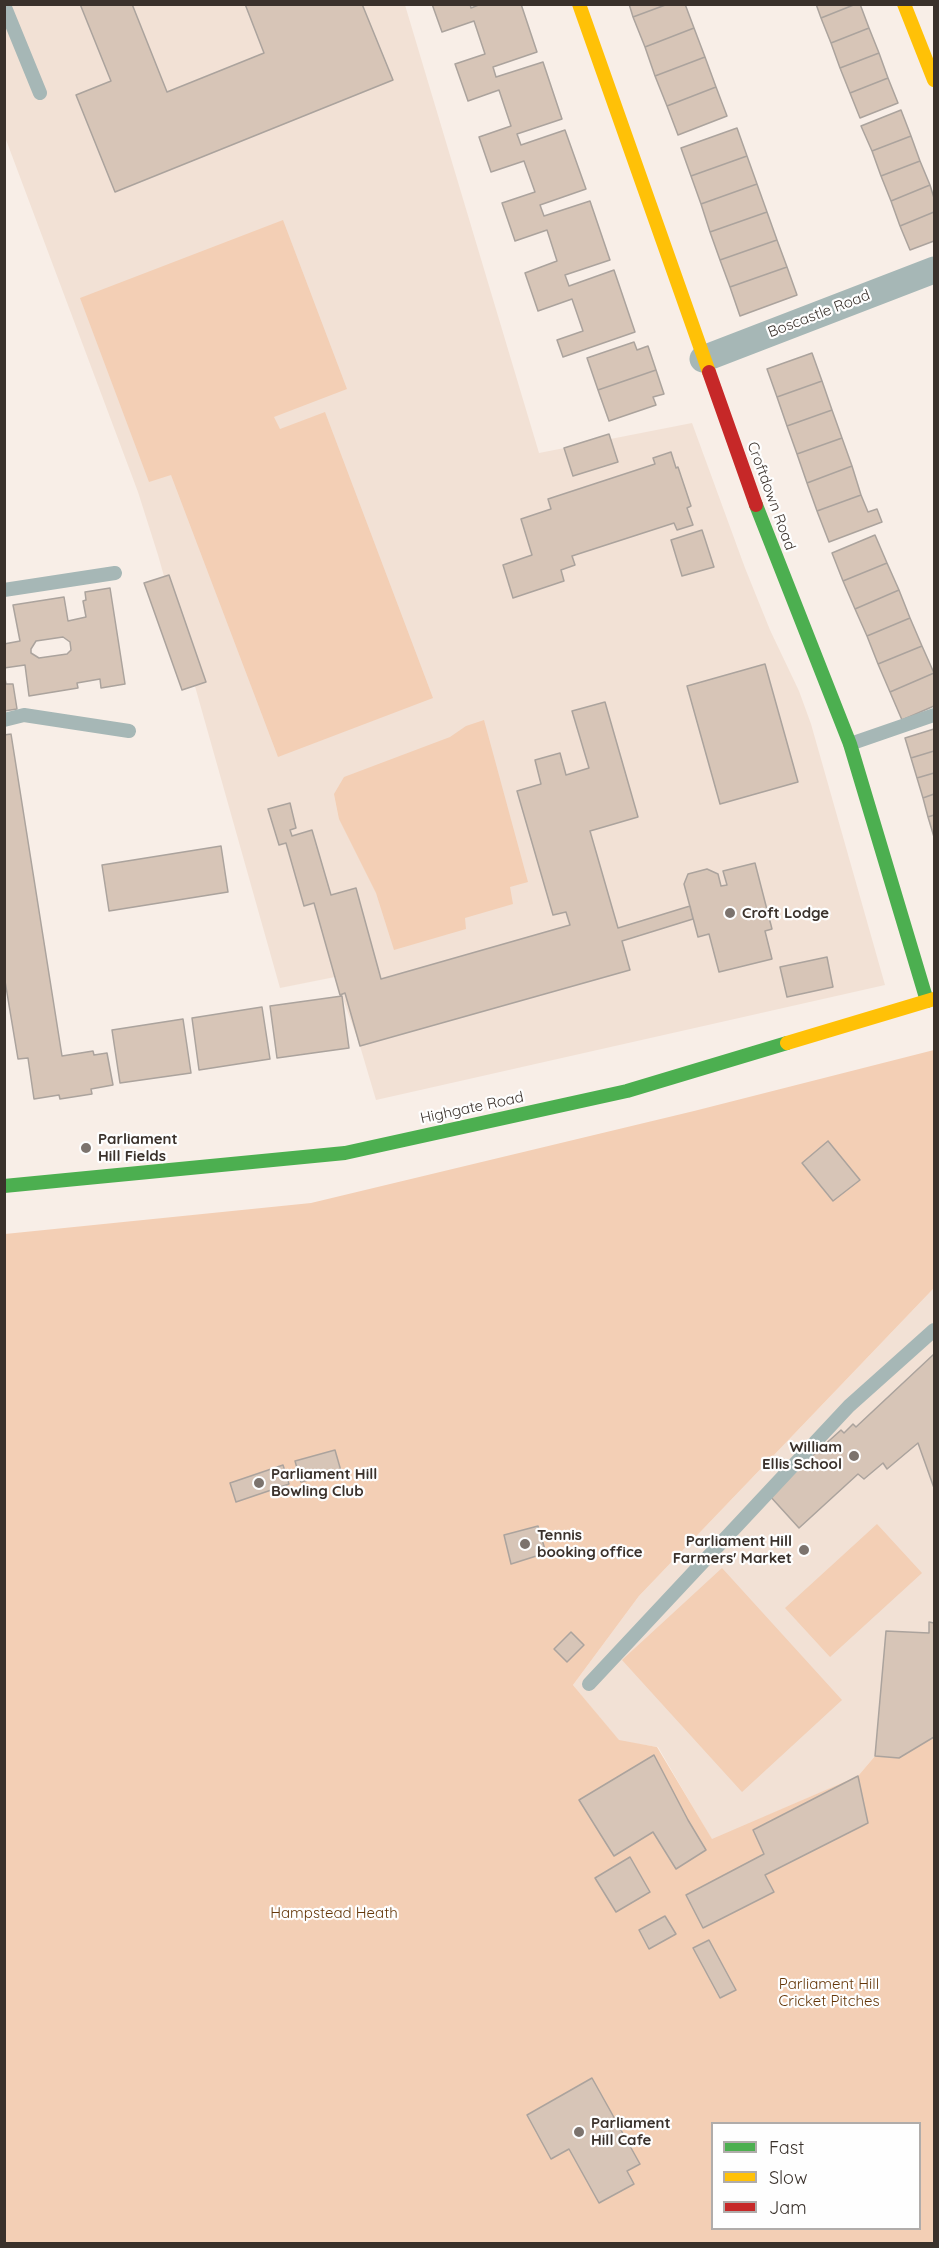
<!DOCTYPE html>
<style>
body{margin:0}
#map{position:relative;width:939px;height:2248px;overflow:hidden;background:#f8eee7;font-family:Quicksand,sans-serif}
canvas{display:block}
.frame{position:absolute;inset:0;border:6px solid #3a312b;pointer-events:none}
.legend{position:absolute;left:711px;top:2122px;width:210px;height:108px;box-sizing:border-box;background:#fefefe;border:2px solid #b0acaa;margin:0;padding:8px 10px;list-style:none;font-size:18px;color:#3a312b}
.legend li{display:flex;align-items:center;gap:12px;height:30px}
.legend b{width:30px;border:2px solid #b0acaa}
</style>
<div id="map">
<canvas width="939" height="2248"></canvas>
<div class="frame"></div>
<ul class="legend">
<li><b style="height:8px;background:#4caf50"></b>Fast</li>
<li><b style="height:8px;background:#ffc107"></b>Slow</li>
<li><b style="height:8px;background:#c62828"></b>Jam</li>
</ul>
</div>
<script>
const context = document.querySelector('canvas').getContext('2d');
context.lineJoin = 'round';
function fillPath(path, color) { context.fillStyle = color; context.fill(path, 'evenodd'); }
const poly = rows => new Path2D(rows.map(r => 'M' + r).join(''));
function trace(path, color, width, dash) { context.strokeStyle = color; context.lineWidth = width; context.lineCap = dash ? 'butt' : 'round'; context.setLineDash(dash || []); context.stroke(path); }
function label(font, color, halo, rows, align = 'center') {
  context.font = font + ' Quicksand,sans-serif'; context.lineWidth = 4.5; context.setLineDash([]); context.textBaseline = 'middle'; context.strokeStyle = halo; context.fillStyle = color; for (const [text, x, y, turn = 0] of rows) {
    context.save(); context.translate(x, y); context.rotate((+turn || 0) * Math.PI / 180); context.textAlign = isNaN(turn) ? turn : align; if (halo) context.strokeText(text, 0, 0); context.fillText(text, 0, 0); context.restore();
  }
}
fillPath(poly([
 [5,5,405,5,539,453,692,423,745,568,770,630,799,691,811,724,885,985,376,1100,360,1046,335,977,280,988,158,555,138,492,5,137],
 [934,1288,934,1737,899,1758,875,1756,858,1776,712,1840,658,1747,619,1741,573,1685,639,1596]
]), '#f2e1d5');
fillPath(poly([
 [283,220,347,389,274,417,280,429,325,412,433,698,278,757,171,475,149,482,80,298],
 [484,720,528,882,510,887,513,904,465,918,466,929,394,950,376,893,339,819,334,794,344,777,450,737,466,726],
 [934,1050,934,1288,639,1596,573,1685,619,1740,657,1747,712,1839,858,1776,875,1756,899,1758,934,1737,934,2243,5,2243,5,1234,311,1203,694,1111],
 [712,2124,920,2124,920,2228,712,2228],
 [877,1524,922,1573,830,1657,785,1608],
 [722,1568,842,1700,742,1792,622,1660]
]), '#f3cfb5');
const building = poly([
 [80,4,132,4,167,92,264,53,245,4,362,4,393,80,115,192,76,95,111,81,80,4],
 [432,4,470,4,471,8,481,4,521,4,537,52,493,67,496,77,543,62,562,119,517,134,521,145,565,130,586,189,540,205,544,216,590,201,610,260,565,275,569,286,614,270,635,332,563,357,557,340,583,331,572,299,538,311,525,273,557,261,547,230,515,241,502,203,535,192,524,161,491,172,479,137,511,126,499,90,468,101,455,64,485,54,474,21,442,32,432,4],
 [629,4,668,4,633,17,629,4],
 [668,4,685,4,694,28,645,47,633,17,668,4],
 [816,4,856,4,821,18,816,4],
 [856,4,860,4,869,28,831,43,821,18,856,4],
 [694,28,705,57,655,76,645,47,694,28],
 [869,28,879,53,840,68,831,43,869,28],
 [879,53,888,78,850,93,840,68,879,53],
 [705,57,716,87,667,106,655,76,705,57],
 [888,78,898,103,860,118,850,93,888,78],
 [716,87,727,116,678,135,667,106,716,87],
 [901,110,911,136,872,151,861,126,901,110],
 [737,128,747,156,691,176,681,148,737,128],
 [911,136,920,161,881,176,872,151,911,136],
 [747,156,757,184,701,204,691,176,747,156],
 [920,161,930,185,891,201,881,176,920,161],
 [757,184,767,212,710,232,701,204,757,184],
 [930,185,934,198,934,212,900,226,891,201,930,185],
 [767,212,777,240,720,260,710,232,767,212],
 [934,212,934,241,910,250,900,226,934,212],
 [777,240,787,267,730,287,720,260,777,240],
 [787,267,797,295,740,316,730,287,787,267],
 [634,342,637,350,648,346,656,370,598,390,587,358,634,342],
 [812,353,822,381,777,397,767,369,812,353],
 [656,370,664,394,653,397,656,405,609,421,598,390,656,370],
 [822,381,832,410,787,426,777,397,822,381],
 [832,410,842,438,797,454,787,426,832,410],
 [609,434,618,462,573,476,564,448,609,434],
 [842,438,852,466,807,483,797,454,842,438],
 [671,452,676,468,678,467,691,506,687,508,693,525,677,530,674,523,572,556,575,565,561,570,564,581,513,598,503,565,532,555,521,519,551,509,548,499,655,464,653,458,671,452],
 [852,466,861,495,817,511,807,483,852,466],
 [861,495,868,512,877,509,882,522,829,542,817,511,861,495],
 [702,530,714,567,682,576,671,540,702,530],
 [875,535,887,563,843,581,832,553,875,535],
 [887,563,899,590,855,609,843,581,887,563],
 [169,575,206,682,182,690,144,583,169,575],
 [110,588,125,684,101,688,100,679,77,683,78,688,29,696,25,665,4,668,4,644,20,641,13,605,64,597,68,621,86,617,83,601,86,600,85,592,110,588],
 [63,637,70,642,71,650,67,654,39,658,31,653,31,649,36,641,63,637],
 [899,590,910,618,867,636,855,609,899,590],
 [910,618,922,646,878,664,867,636,910,618],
 [922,646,934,673,890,692,878,664,922,646],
 [765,664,798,782,720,804,687,686,765,664],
 [4,672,6,684,13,684,17,709,4,711,4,672],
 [934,673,934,706,902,720,890,692,934,673],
 [605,702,638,817,590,831,618,928,690,906,693,919,622,941,630,970,360,1046,345,993,340,995,314,903,304,906,286,843,279,845,268,809,290,803,296,828,290,830,292,836,312,830,331,895,356,888,381,979,570,925,566,912,553,915,517,791,541,784,535,760,560,753,566,775,589,768,572,711,605,702],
 [934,729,934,751,911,758,905,738,934,729],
 [11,734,62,1056,93,1051,94,1055,107,1053,113,1085,91,1089,92,1094,60,1099,59,1095,34,1099,28,1058,18,1059,4,975,4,735,11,734],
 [934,751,934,773,917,778,911,758,934,751],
 [934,773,934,794,923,798,917,778,934,773],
 [934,794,934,815,928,817,923,798,934,794],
 [934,815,934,837,928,817,934,815],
 [221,846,228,892,109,911,102,865,221,846],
 [755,863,772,929,765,931,772,959,719,972,709,934,698,937,684,884,688,874,707,869,718,874,721,886,727,885,723,871,755,863],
 [827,957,833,987,787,997,780,967,827,957],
 [342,996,349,1048,277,1058,270,1006,342,996],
 [262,1007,270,1059,199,1070,192,1018,262,1007],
 [183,1019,191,1073,120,1083,112,1030,183,1019],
 [828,1141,860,1180,833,1201,802,1163,828,1141],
 [934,1354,934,1488,918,1443,887,1469,883,1463,864,1479,858,1474,799,1528,769,1495,841,1430,844,1433,853,1424,856,1427,934,1354],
 [335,1450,341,1471,301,1482,295,1461,335,1450],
 [283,1465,289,1484,236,1502,230,1483,283,1465],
 [538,1526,546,1553,511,1564,504,1535,538,1526],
 [929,1622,934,1623,934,1737,899,1758,875,1756,886,1631,929,1633,929,1622],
 [571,1632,584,1645,567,1662,554,1649,571,1632],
 [654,1755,688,1820,706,1850,676,1869,653,1832,614,1856,579,1800,654,1755],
 [858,1776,868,1823,765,1875,774,1892,703,1928,686,1895,764,1854,753,1830,858,1776],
 [630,1857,650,1892,616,1912,595,1878,630,1857],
 [665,1916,676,1934,649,1949,639,1930,665,1916],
 [709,1940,736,1990,720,1998,693,1948,709,1940],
 [592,2078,640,2164,627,2171,634,2184,599,2203,569,2149,551,2159,527,2115,592,2078]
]);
fillPath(building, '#d7c5b7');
trace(building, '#aba39d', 1.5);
trace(poly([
 [4,5,40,93],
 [4,590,115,573],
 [4,720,24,715,129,731],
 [850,744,934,715],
 [589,1684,849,1406,934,1330]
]), '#a6b7b6', 14);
trace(poly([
 [703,359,934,270]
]), '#a6b7b6', 27);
trace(poly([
 [756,505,850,744,927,1001],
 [4,1186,345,1153,627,1091,787,1043]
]), '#4caf50', 14);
trace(poly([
 [579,4,709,372],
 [904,4,934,80],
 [787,1043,934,999]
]), '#ffc107', 14);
trace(poly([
 [709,372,756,505]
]), '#c62828', 14);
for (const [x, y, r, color] of [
 [730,913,6,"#7c736d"],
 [86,1148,6,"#7c736d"],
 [854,1456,6,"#7c736d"],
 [259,1483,6,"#7c736d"],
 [525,1544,6,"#7c736d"],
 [804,1550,6,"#7c736d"],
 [579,2132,6,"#7c736d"]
]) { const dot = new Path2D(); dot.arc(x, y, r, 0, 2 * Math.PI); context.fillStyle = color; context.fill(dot); trace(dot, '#fefefe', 2); }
label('15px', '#3a312b', '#fefefe', [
 ["Boscastle Road",819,314,-21],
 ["Croftdown Road",771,496,70],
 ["Highgate Road",472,1108,-12]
]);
label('bold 15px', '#3a312b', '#fefefe', [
 ["Croft Lodge",742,913],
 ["Parliament",98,1139],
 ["Hill Fields",98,1156],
 ["William",842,1447,"right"],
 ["Ellis School",842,1464,"right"],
 ["Parliament Hill",271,1474],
 ["Bowling Club",271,1491],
 ["Tennis",537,1535],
 ["booking office",537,1552],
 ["Parliament Hill",792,1541,"right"],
 ["Farmers' Market",792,1558,"right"],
 ["Parliament",591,2123],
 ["Hill Cafe",591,2140]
], 'left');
label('15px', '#643608', '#fefefe', [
 ["Hampstead Heath",334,1913],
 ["Parliament Hill",829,1984],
 ["Cricket Pitches",829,2001]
]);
</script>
